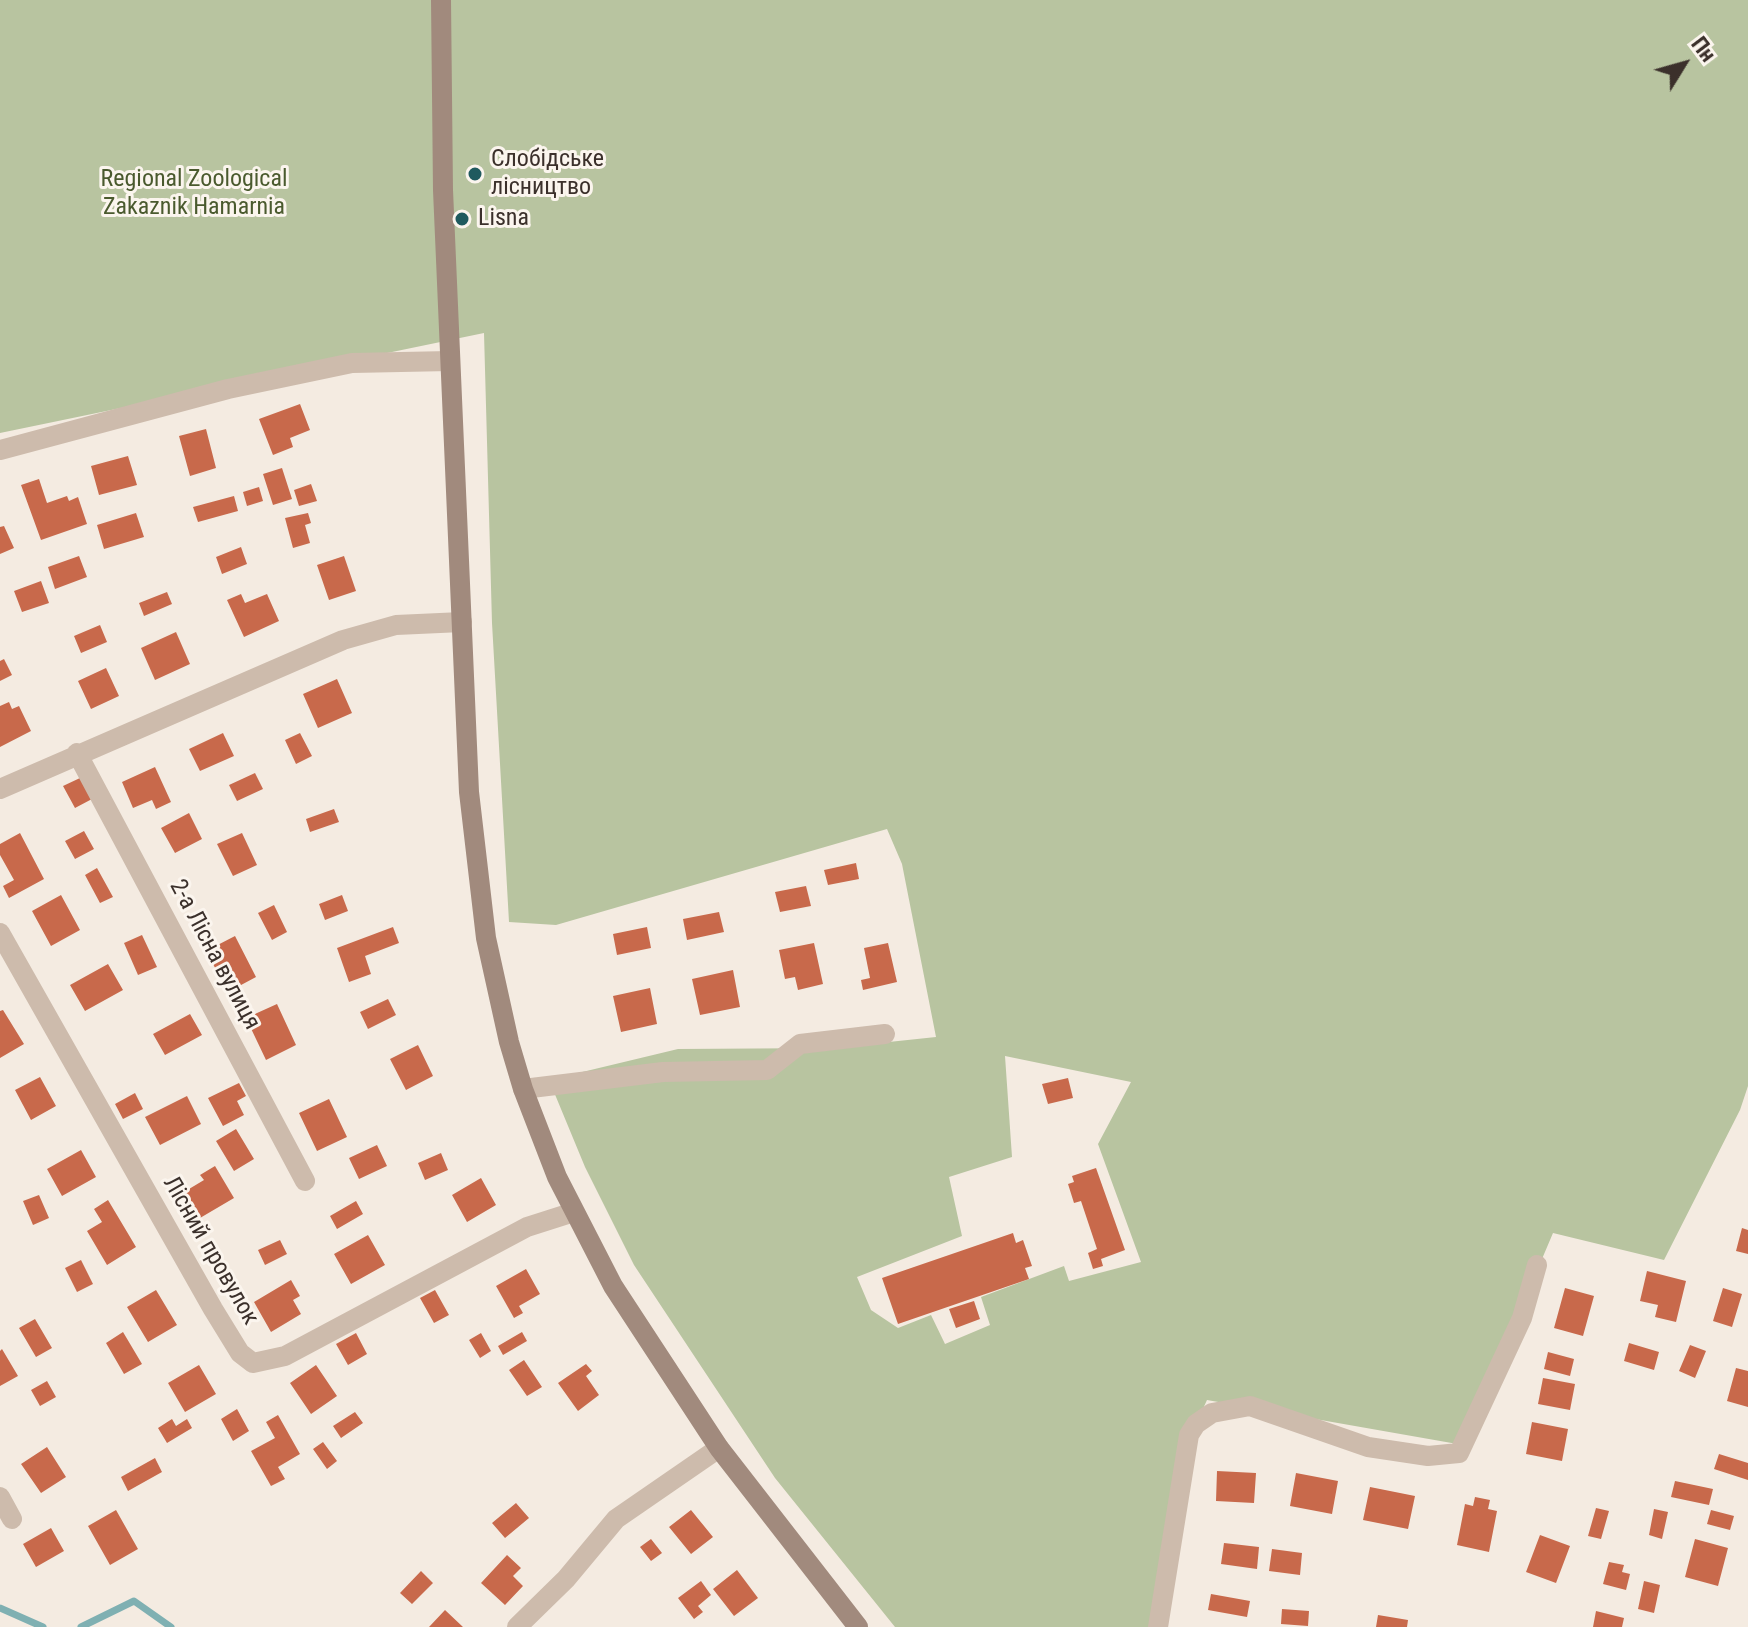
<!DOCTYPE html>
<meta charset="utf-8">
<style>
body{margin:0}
#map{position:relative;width:1748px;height:1627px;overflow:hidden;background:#f4ebe1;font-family:"Roboto Condensed",sans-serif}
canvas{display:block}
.north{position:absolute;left:1644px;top:24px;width:80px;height:80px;-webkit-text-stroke:6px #fbf5ee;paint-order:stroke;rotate:53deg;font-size:22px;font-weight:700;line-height:32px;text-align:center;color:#3b302b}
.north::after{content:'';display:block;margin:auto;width:28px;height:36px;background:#3b302b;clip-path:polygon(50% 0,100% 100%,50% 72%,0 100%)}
</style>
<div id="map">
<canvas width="1748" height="1627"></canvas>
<div class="north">Пн</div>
</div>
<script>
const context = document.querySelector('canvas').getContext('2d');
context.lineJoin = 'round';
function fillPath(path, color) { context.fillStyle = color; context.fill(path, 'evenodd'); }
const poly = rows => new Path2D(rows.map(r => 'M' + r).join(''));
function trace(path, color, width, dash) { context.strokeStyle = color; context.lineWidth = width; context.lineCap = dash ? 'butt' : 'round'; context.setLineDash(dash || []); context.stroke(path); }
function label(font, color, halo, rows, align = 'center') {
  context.font = font + ' "Roboto Condensed",sans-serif'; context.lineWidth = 6; context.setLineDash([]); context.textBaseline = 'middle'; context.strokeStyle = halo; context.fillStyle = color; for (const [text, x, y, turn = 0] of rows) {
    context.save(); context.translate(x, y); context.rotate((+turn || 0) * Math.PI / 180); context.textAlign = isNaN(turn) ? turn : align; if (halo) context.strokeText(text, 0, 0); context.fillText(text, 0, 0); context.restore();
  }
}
fillPath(poly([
 [0,0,1748,0,1748,1086,1740,1110,1664,1260,1553,1233,1463,1445,1207,1400,1196,1424,1149,1627,895,1627,775,1478,634,1265,585,1167,549,1080,678,1049,832,1048,936,1037,902,864,887,829,556,925,509,922,492,623,484,333,0,433],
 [1005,1056,1131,1082,1098,1144,1141,1262,1069,1281,1064,1266,981,1297,990,1325,945,1344,931,1315,898,1328,871,1310,857,1277,962,1236,949,1177,1012,1157]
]), '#b8c4a0');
trace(poly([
 [0,1608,43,1627],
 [81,1627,134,1601,171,1627]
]), '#7fb0b2', 7);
fillPath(poly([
 [300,404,310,430,290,438,293,447,273,455,259,419],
 [206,429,216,468,190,476,179,436],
 [128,456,137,485,99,495,91,466],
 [282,468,292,499,273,505,263,474],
 [39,479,47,503,67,496,69,501,78,497,87,524,41,540,21,485],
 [311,484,317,501,299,506,294,490],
 [259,487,263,501,247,506,243,492],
 [234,496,238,511,198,522,193,507],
 [136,513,144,537,104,549,97,525],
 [308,513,311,523,305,525,310,543,293,548,285,518],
 [4,526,14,548,0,554,0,527],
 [241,547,247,564,222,574,216,557],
 [79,556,87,577,55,589,48,567],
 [344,556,356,591,329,600,317,565],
 [41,581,49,603,22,612,14,591],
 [167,592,172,604,144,616,139,603],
 [241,594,245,603,267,594,279,621,244,637,227,600],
 [100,625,107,642,81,653,74,636],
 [176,632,190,664,155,680,141,648],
 [4,659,12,675,0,681,0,661],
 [106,668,119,696,91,709,78,681],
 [337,679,352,713,318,728,303,694],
 [9,702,12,709,19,706,31,731,0,747,0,706],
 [223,733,234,756,200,771,189,749],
 [300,733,312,756,296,764,285,740],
 [155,767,171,802,156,809,152,800,133,808,122,782],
 [255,773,263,789,237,801,229,785],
 [80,778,92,799,75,808,63,786],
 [334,809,339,822,310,832,306,819],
 [189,813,202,839,175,853,161,828],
 [84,831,94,849,75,859,65,841],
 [20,833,44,879,9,898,3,886,14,880,0,855,0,844],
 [242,833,257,865,233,876,217,844],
 [856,863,859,879,828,885,824,870],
 [97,868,113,897,100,903,85,875],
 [806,886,811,906,780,912,775,892],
 [61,895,80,930,51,946,32,911],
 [342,895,348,911,325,920,319,904],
 [274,905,287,932,272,940,258,913],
 [719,912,724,932,687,940,683,919],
 [393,927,399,943,365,956,371,974,349,982,337,948],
 [647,927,651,948,617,955,613,934],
 [142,935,157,967,138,975,124,943],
 [235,936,256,977,228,992,206,951],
 [814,943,823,984,798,990,795,977,785,979,779,950],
 [888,943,897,982,863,990,861,980,870,978,864,948],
 [108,964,123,990,85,1011,70,985],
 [733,970,740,1007,700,1015,692,979],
 [650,988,657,1024,621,1032,613,996],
 [388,999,396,1015,368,1029,360,1012],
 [277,1004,296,1045,266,1060,246,1018],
 [3,1010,24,1044,0,1058,0,1011],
 [190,1014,202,1035,165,1055,153,1034],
 [418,1045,433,1076,406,1090,390,1059],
 [40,1077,56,1106,31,1120,15,1090],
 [1068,1078,1073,1098,1048,1104,1042,1084],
 [239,1083,246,1096,237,1101,244,1115,223,1126,208,1098],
 [135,1093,143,1109,123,1119,115,1104],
 [187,1096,201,1124,160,1145,145,1117],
 [329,1099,347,1137,317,1151,299,1113],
 [236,1129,254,1159,234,1171,216,1141],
 [377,1145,387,1166,359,1179,349,1158],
 [81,1150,96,1177,62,1196,47,1169],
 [441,1153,448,1170,425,1180,418,1163],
 [215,1166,234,1198,200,1218,184,1192,204,1180,200,1175],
 [1096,1168,1125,1250,1101,1259,1103,1266,1093,1269,1088,1253,1097,1249,1081,1201,1074,1203,1068,1184,1074,1182,1072,1176],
 [481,1178,496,1205,467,1222,452,1195],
 [39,1195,49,1218,33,1225,23,1201],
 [108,1200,136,1247,107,1265,87,1231,102,1222,94,1209],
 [356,1201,363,1214,337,1229,330,1216],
 [1742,1228,1748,1230,1748,1254,1736,1251],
 [1013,1233,1016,1243,1023,1240,1032,1266,1025,1268,1029,1279,898,1324,882,1278],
 [368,1235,385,1265,351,1284,334,1254],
 [280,1240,287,1254,265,1265,258,1250],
 [81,1260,93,1284,77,1292,65,1268],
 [526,1269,540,1294,519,1306,523,1313,514,1318,496,1286],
 [1647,1271,1686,1281,1676,1322,1655,1317,1658,1305,1640,1301],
 [291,1280,300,1296,293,1300,301,1314,271,1332,254,1302],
 [1565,1288,1594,1296,1583,1336,1554,1328],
 [1723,1288,1742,1294,1732,1327,1713,1321],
 [156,1290,177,1325,148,1342,127,1307],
 [435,1290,449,1315,434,1323,420,1298],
 [974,1301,980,1319,956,1328,949,1309],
 [35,1319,52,1348,36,1357,19,1328],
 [123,1332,142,1364,124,1374,106,1343],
 [522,1332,527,1341,503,1355,498,1346],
 [356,1333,367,1354,348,1365,336,1344],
 [481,1333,491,1351,480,1358,469,1340],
 [1629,1343,1659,1352,1654,1370,1624,1361],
 [1690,1345,1706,1351,1695,1378,1679,1371],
 [2,1349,18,1376,0,1386,0,1351],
 [1548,1352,1574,1359,1570,1376,1544,1369],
 [524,1360,542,1387,527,1396,509,1370],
 [586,1364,592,1371,586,1376,599,1395,578,1411,558,1383],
 [199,1365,216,1394,185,1412,168,1383],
 [316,1365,337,1396,311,1414,290,1383],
 [1736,1368,1748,1371,1748,1407,1727,1401],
 [1543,1378,1575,1384,1570,1410,1538,1404],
 [47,1381,56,1397,40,1406,31,1390],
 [237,1409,249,1431,233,1441,221,1419],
 [355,1412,363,1423,341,1438,333,1426],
 [278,1415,300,1454,278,1467,285,1479,271,1486,251,1451,275,1438,266,1422],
 [172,1419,176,1426,187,1419,192,1428,167,1443,158,1428],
 [1532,1422,1568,1429,1562,1461,1526,1454],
 [323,1442,337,1461,327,1469,313,1449],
 [47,1447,66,1477,41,1493,21,1464],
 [1719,1454,1748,1463,1748,1480,1714,1469],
 [155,1458,162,1472,128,1491,121,1477],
 [1217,1471,1256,1473,1254,1503,1216,1501],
 [1296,1473,1338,1481,1332,1514,1290,1506],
 [1675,1481,1713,1489,1709,1505,1671,1497],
 [1370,1487,1415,1496,1408,1529,1363,1520],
 [1475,1497,1490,1500,1488,1509,1497,1511,1489,1552,1457,1545,1465,1504,1473,1506],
 [516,1503,529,1518,505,1538,492,1523],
 [1596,1508,1609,1511,1601,1539,1588,1536],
 [1654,1509,1668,1512,1662,1539,1649,1535],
 [116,1510,138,1549,110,1565,88,1526],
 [691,1510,713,1537,691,1554,669,1527],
 [1711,1510,1734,1516,1730,1530,1707,1524],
 [51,1528,64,1551,36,1567,23,1544],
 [1540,1535,1570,1546,1556,1583,1526,1572],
 [651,1539,662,1553,651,1561,640,1547],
 [1695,1539,1728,1548,1718,1586,1685,1577],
 [1224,1543,1259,1547,1257,1569,1221,1564],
 [1272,1549,1302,1553,1300,1575,1269,1571],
 [507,1555,521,1568,513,1576,523,1586,505,1605,481,1583],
 [1609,1562,1624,1565,1622,1572,1630,1574,1626,1590,1603,1584],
 [737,1570,758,1598,734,1616,713,1589],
 [421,1571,433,1583,412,1604,400,1593],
 [701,1581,711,1595,698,1606,703,1612,694,1619,678,1598],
 [1644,1581,1660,1585,1654,1613,1638,1609],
 [1211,1594,1250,1601,1247,1617,1208,1610],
 [1282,1609,1309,1611,1308,1626,1281,1624],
 [445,1610,463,1627,429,1627],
 [1596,1611,1624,1618,1622,1627,1593,1627],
 [1378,1615,1408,1620,1407,1627,1376,1627]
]), '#c8694b');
trace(poly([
 [0,450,228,389,352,363,450,361],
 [77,753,305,1181],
 [0,789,343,640,396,625,462,622],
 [0,933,213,1309,240,1353,253,1363,285,1356,527,1227,574,1212],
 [523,1089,663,1072,767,1070,800,1044,885,1034],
 [0,1497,12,1519],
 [517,1627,566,1579,616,1519,719,1448],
 [1158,1627,1189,1435,1196,1424,1212,1413,1250,1406,1368,1447,1428,1456,1459,1453,1522,1318,1537,1265]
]), '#cdbbac', 20);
trace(poly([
 [441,0,443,190,469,792,486,938,509,1042,523,1089,557,1177,613,1286,719,1448,858,1627]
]), '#a18a7d', 20);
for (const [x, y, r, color] of [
 [475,174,8,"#1f5a5e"],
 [462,219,8,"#1f5a5e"]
]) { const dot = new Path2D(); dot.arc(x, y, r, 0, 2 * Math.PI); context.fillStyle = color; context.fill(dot); trace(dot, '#fbf5ee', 3); }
label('24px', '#3b302b', '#fbf5ee', [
 ["Слобідське",491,160],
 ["лісництво",491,188],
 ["Lisna",478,219]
], 'left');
label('24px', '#4a5a2e', '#fbf5ee', [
 ["Regional Zoological",194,180],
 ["Zakaznik Hamarnia",194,208]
]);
label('24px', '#3b302b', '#fbf5ee', [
 ["2-а Лісна вулиця",214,955,62],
 ["Лісний провулок",210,1251,60]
]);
</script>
